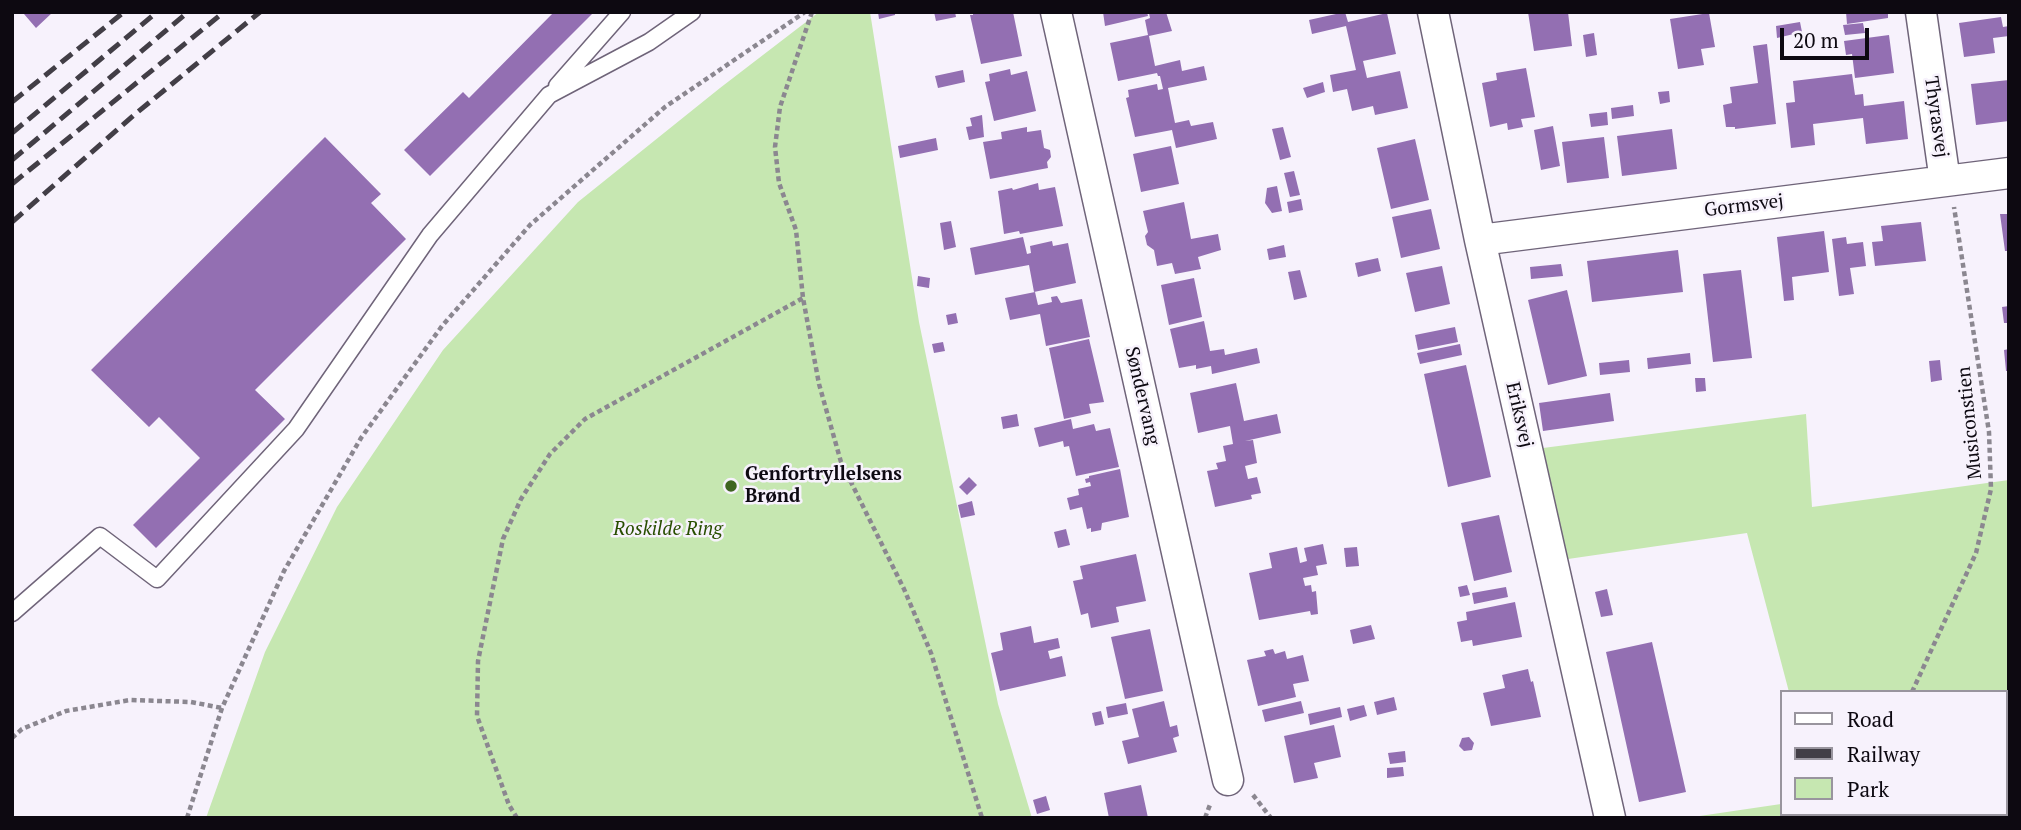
<!DOCTYPE html>
<meta charset="utf-8">
<style>
body{margin:0}
#map{position:relative;width:2021px;height:830px;overflow:hidden;background:#f7f2fc;font-family:"PT Serif",serif}
canvas{display:block}
.frame{position:absolute;inset:0;border:14px solid #0d0911;pointer-events:none}
.legend{position:absolute;left:1780px;top:690px;width:228px;height:126px;box-sizing:border-box;background:#f7f2fc;border:2px solid #99959e;margin:0;padding:9px 12px;list-style:none;font-size:21px;color:#0d0911}
.legend li{display:flex;align-items:center;gap:14px;height:35px}
.legend b{width:35px;border:2px solid #99959e}
.scale{position:absolute;left:1780px;top:28px;width:89px;height:32px;box-sizing:border-box;border:4px solid #0d0911;border-top:0;padding-left:9px;font-size:21px;line-height:24px;white-space:nowrap;color:#0d0911;-webkit-text-stroke:5px #f7f2fc;paint-order:stroke}
</style>
<div id="map">
<canvas width="2021" height="830"></canvas>
<div class="frame"></div>
<ul class="legend">
<li><b style="height:9px;background:#fff"></b>Road</li>
<li><b style="height:9px;background:#423e46"></b>Railway</li>
<li><b style="height:19px;background:#c6e7b1"></b>Park</li>
</ul>
<div class="scale">20 m</div>
</div>
<script>
const context = document.querySelector('canvas').getContext('2d');
context.lineJoin = 'round';
function fillPath(path, color) { context.fillStyle = color; context.fill(path, 'evenodd'); }
const poly = rows => new Path2D(rows.map(r => 'M' + r).join(''));
function trace(path, color, width, dash) { context.strokeStyle = color; context.lineWidth = width; context.lineCap = dash ? 'butt' : 'round'; context.setLineDash(dash || []); context.stroke(path); }
function label(font, color, halo, rows, align = 'center') {
  context.font = font + ' "PT Serif",serif'; context.lineWidth = 5; context.setLineDash([]); context.textBaseline = 'middle'; context.strokeStyle = halo; context.fillStyle = color; for (const [text, x, y, turn = 0] of rows) {
    context.save(); context.translate(x, y); context.rotate((+turn || 0) * Math.PI / 180); context.textAlign = isNaN(turn) ? turn : align; if (halo) context.strokeText(text, 0, 0); context.fillText(text, 0, 0); context.restore();
  }
}
fillPath(poly([
 [819,12,870,12,919,322,998,704,1032,818,206,818,265,652,337,507,443,350,578,202,720,88],
 [1806,414,1812,507,2009,480,2009,818,1686,818,1781,804,1781,814,2005,814,2005,692,1789,692,1747,533,1568,559,1543,448]
]), '#c6e7b1');
fillPath(poly([
 [26,12,53,12,36,28,24,14],
 [554,12,594,12,430,176,404,150,463,92,469,98],
 [878,12,895,12,895,15,879,19],
 [934,12,955,12,956,17,936,21],
 [973,12,1013,12,1022,56,981,64,970,15,973,15],
 [1103,12,1147,12,1148,16,1105,26],
 [1166,12,1172,31,1149,36,1155,66,1180,60,1182,71,1204,66,1207,80,1168,88,1175,123,1189,120,1191,126,1213,122,1217,139,1176,148,1172,130,1135,137,1126,98,1129,97,1128,90,1157,84,1158,90,1163,89,1160,76,1158,76,1157,73,1118,81,1110,43,1148,35,1145,20,1150,18,1149,13],
 [1345,12,1348,22,1387,13,1396,54,1363,61,1367,78,1400,71,1408,108,1375,115,1373,106,1352,111,1347,89,1333,92,1330,75,1356,70,1346,26,1312,34,1309,20],
 [1528,12,1568,12,1572,46,1534,51],
 [1846,12,1888,12,1888,18,1847,24],
 [1709,13,1715,47,1701,49,1704,65,1678,69,1670,19],
 [2001,17,2003,27,2009,26,2009,36,1993,38,1995,53,1964,57,1959,23],
 [1800,22,1802,32,1777,38,1776,26],
 [1863,23,1865,33,1845,35,1843,25],
 [1594,33,1597,55,1586,57,1583,35],
 [1889,35,1894,73,1855,78,1852,54,1846,55,1844,41],
 [1767,44,1776,124,1735,129,1735,127,1726,127,1723,105,1732,103,1730,87,1758,83,1753,46],
 [1526,68,1535,117,1521,119,1523,127,1508,130,1507,123,1490,127,1482,83,1497,80,1496,73],
 [1010,69,1011,75,1027,71,1036,111,994,121,985,82,990,81,989,74],
 [963,70,965,82,938,88,935,76],
 [1852,74,1855,95,1863,94,1864,106,1904,101,1908,139,1866,144,1863,118,1813,124,1815,145,1791,148,1786,103,1795,102,1793,81],
 [2009,80,2009,121,1976,125,1971,84],
 [1323,82,1325,92,1307,98,1303,88],
 [1669,91,1670,102,1660,104,1658,92],
 [1633,105,1634,116,1612,119,1611,108],
 [1607,112,1608,125,1591,127,1589,114],
 [982,115,984,137,969,140,966,127,972,126,970,118],
 [1553,126,1560,166,1541,170,1534,130],
 [1027,127,1027,132,1041,130,1044,148,1050,150,1051,157,1047,162,1048,168,990,179,983,142,1002,139,1001,132],
 [1283,127,1291,157,1280,160,1272,129],
 [1672,129,1677,169,1622,176,1617,136],
 [325,137,381,194,371,203,406,239,255,390,285,419,156,548,133,525,200,458,159,417,149,427,91,370],
 [1604,137,1609,178,1567,183,1562,142],
 [936,138,938,150,900,158,898,146],
 [1415,139,1429,200,1391,209,1377,148],
 [1171,146,1179,184,1141,192,1133,154],
 [1294,171,1300,195,1290,197,1284,173],
 [1038,183,1039,190,1055,187,1063,226,1020,234,1019,231,1004,234,998,191,1012,188,1013,190],
 [1277,186,1282,211,1272,213,1265,203,1267,188],
 [1301,199,1303,210,1289,213,1287,202],
 [1184,202,1191,239,1218,234,1221,250,1198,257,1201,269,1175,274,1172,263,1157,266,1154,250,1147,245,1145,236,1148,232,1143,211],
 [1431,209,1440,249,1401,258,1392,217],
 [2000,214,2009,214,2009,251,2005,251],
 [951,221,956,247,944,250,940,223],
 [1921,222,1926,261,1875,266,1872,242,1883,241,1881,226],
 [1824,231,1829,272,1792,277,1794,300,1784,301,1777,237],
 [1023,237,1027,254,1031,253,1030,246,1052,241,1053,246,1068,243,1076,283,1034,292,1029,265,975,275,970,248],
 [1846,237,1847,244,1863,242,1866,266,1850,268,1854,294,1839,296,1832,239],
 [1284,245,1286,257,1269,260,1267,249],
 [1678,250,1683,292,1592,302,1587,261],
 [1378,258,1381,271,1358,277,1355,263],
 [1561,264,1563,276,1531,279,1530,267],
 [1442,266,1450,304,1415,312,1406,273],
 [1300,270,1307,297,1294,300,1288,272],
 [1741,270,1752,358,1713,362,1703,274],
 [918,276,930,278,929,288,917,286],
 [1194,278,1202,317,1169,325,1161,285],
 [1567,290,1587,376,1548,385,1528,300],
 [1035,292,1038,305,1052,302,1051,297,1057,296,1061,303,1082,299,1090,337,1046,346,1040,314,1010,320,1005,298],
 [2009,306,2009,323,2004,323,2002,307],
 [956,313,958,323,948,325,946,315],
 [1204,321,1210,351,1224,349,1225,355,1257,348,1260,363,1212,374,1211,366,1196,369,1196,365,1179,368,1170,329],
 [1455,327,1458,342,1418,350,1415,335],
 [1089,339,1104,402,1089,404,1091,413,1064,419,1049,348],
 [943,342,945,351,934,353,932,344],
 [1460,344,1462,355,1420,364,1417,353],
 [2009,349,2009,371,2006,371,2004,350],
 [1690,353,1691,364,1648,369,1647,358],
 [1629,360,1630,372,1600,375,1599,363],
 [1940,360,1942,380,1931,382,1929,361],
 [1466,365,1491,477,1448,487,1424,374],
 [1695,378,1705,378,1706,391,1696,392],
 [1236,383,1244,421,1277,414,1281,433,1245,441,1253,440,1257,463,1245,466,1248,479,1257,477,1261,493,1251,495,1252,499,1215,507,1207,471,1218,469,1216,463,1226,461,1223,446,1233,444,1230,426,1198,433,1190,393],
 [1610,393,1614,421,1543,431,1539,403],
 [1017,414,1019,426,1003,429,1001,417],
 [1071,419,1073,429,1094,424,1096,431,1110,428,1119,467,1076,476,1069,446,1064,447,1063,441,1039,447,1034,428],
 [1120,469,1129,517,1102,523,1101,530,1091,532,1091,528,1087,529,1082,507,1070,510,1067,498,1079,495,1078,489,1091,486,1090,482,1086,483,1085,479,1089,478,1089,476],
 [969,477,977,485,967,495,959,487],
 [972,501,975,515,961,518,958,505],
 [1499,515,1512,572,1474,581,1461,523],
 [1066,529,1070,545,1058,548,1054,532],
 [1323,544,1327,564,1316,566,1318,575,1303,578,1305,586,1311,585,1312,592,1316,591,1318,614,1311,615,1310,611,1259,620,1249,573,1272,568,1269,553,1297,547,1300,563,1307,561,1304,548],
 [1357,547,1359,566,1346,567,1344,548],
 [1136,554,1146,601,1116,607,1119,622,1091,628,1088,613,1081,615,1073,581,1083,579,1080,566],
 [1467,585,1470,595,1460,597,1458,587],
 [1506,587,1508,597,1474,604,1472,593],
 [1607,589,1613,615,1601,617,1595,592],
 [1515,602,1522,637,1473,646,1472,640,1461,642,1457,622,1467,620,1466,612],
 [1371,625,1375,639,1353,644,1350,630],
 [1031,626,1034,643,1058,638,1060,648,1048,651,1050,659,1062,656,1066,676,1000,691,991,653,1003,650,1000,633],
 [1150,629,1163,691,1125,699,1111,637],
 [1652,642,1686,792,1639,802,1606,652],
 [1273,649,1275,654,1285,651,1287,659,1303,655,1309,681,1293,684,1296,697,1258,706,1247,660,1266,656,1264,651],
 [1528,669,1531,682,1533,681,1541,717,1491,726,1483,693,1505,688,1502,675],
 [1394,697,1397,710,1377,715,1374,702],
 [1164,701,1170,727,1177,725,1179,736,1173,738,1177,752,1128,764,1122,741,1139,737,1132,709],
 [1301,701,1304,713,1265,722,1262,710],
 [1126,703,1128,714,1108,718,1106,707],
 [1364,705,1367,716,1350,721,1347,709],
 [1340,707,1342,717,1310,725,1308,714],
 [1101,711,1104,724,1095,726,1092,713],
 [1334,725,1341,757,1314,763,1318,778,1294,783,1284,736],
 [1469,737,1474,743,1472,750,1464,751,1459,746,1462,738],
 [1405,751,1406,762,1390,764,1388,753],
 [1403,767,1404,776,1387,778,1387,768],
 [1141,785,1148,818,1109,818,1104,793],
 [1046,796,1050,810,1037,814,1033,800]
]), '#936fb2');
const lane = poly([
 [557,86,622,12],
 [12,613,100,536,157,579,296,429,430,235,549,95,649,42,692,12]
]);
const street = poly([
 [1056,12,1228,780],
 [1433,12,1480,240,1610,818],
 [1921,12,1945,181],
 [1480,240,2009,173]
]);
trace(lane, '#6f6479', 19);
trace(street, '#6f6479', 33);
trace(poly([
 [812,12,780,107,775,147,779,183,796,230,803,298,819,384,841,462,904,589,931,653,982,818],
 [1912,692,1976,553,1991,489,1989,432,1954,207],
 [12,738,22,729,66,711,130,700,191,702,222,708],
 [1253,795,1271,818],
 [2005,813,2009,813],
 [187,818,222,708,284,571,361,438,442,326,530,225,665,107,805,12],
 [517,818,509,805,477,716,478,661,503,539,521,499,550,454,585,419,803,298],
 [1205,818,1211,802],
 [1874,818,1875,814],
 [1939,818,1988,814]
]), '#8b8790', 4.5, [5, 3.5]);
trace(lane, '#fff', 16);
trace(street, '#fff', 30);
trace(poly([
 [12,102,124,12],
 [12,133,157,12],
 [12,160,188,12],
 [12,184,224,12],
 [12,222,134,115,260,12]
]), '#423e46', 5, [14, 7]);
for (const [x, y, r, color] of [
 [731,486,7,"#3f6520"]
]) { const dot = new Path2D(); dot.arc(x, y, r, 0, 2 * Math.PI); context.fillStyle = color; context.fill(dot); trace(dot, '#f7f2fc', 2.5); }
label('19px', '#0d0911', '#f7f2fc', [
 ["Thyrasvej",1936,117,82],
 ["Gormsvej",1744,206,-7],
 ["Søndervang",1142,396,77],
 ["Eriksvej",1519,415,77],
 ["Musiconstien",1970,423,-96]
]);
label('bold 19px', '#0d0911', '#f7f2fc', [
 ["Genfortryllelsens",745,475],
 ["Brønd",745,497]
], 'left');
label('italic 19px', '#284e00', '#f7f2fc', [
 ["Roskilde Ring",668,530]
]);
</script>
